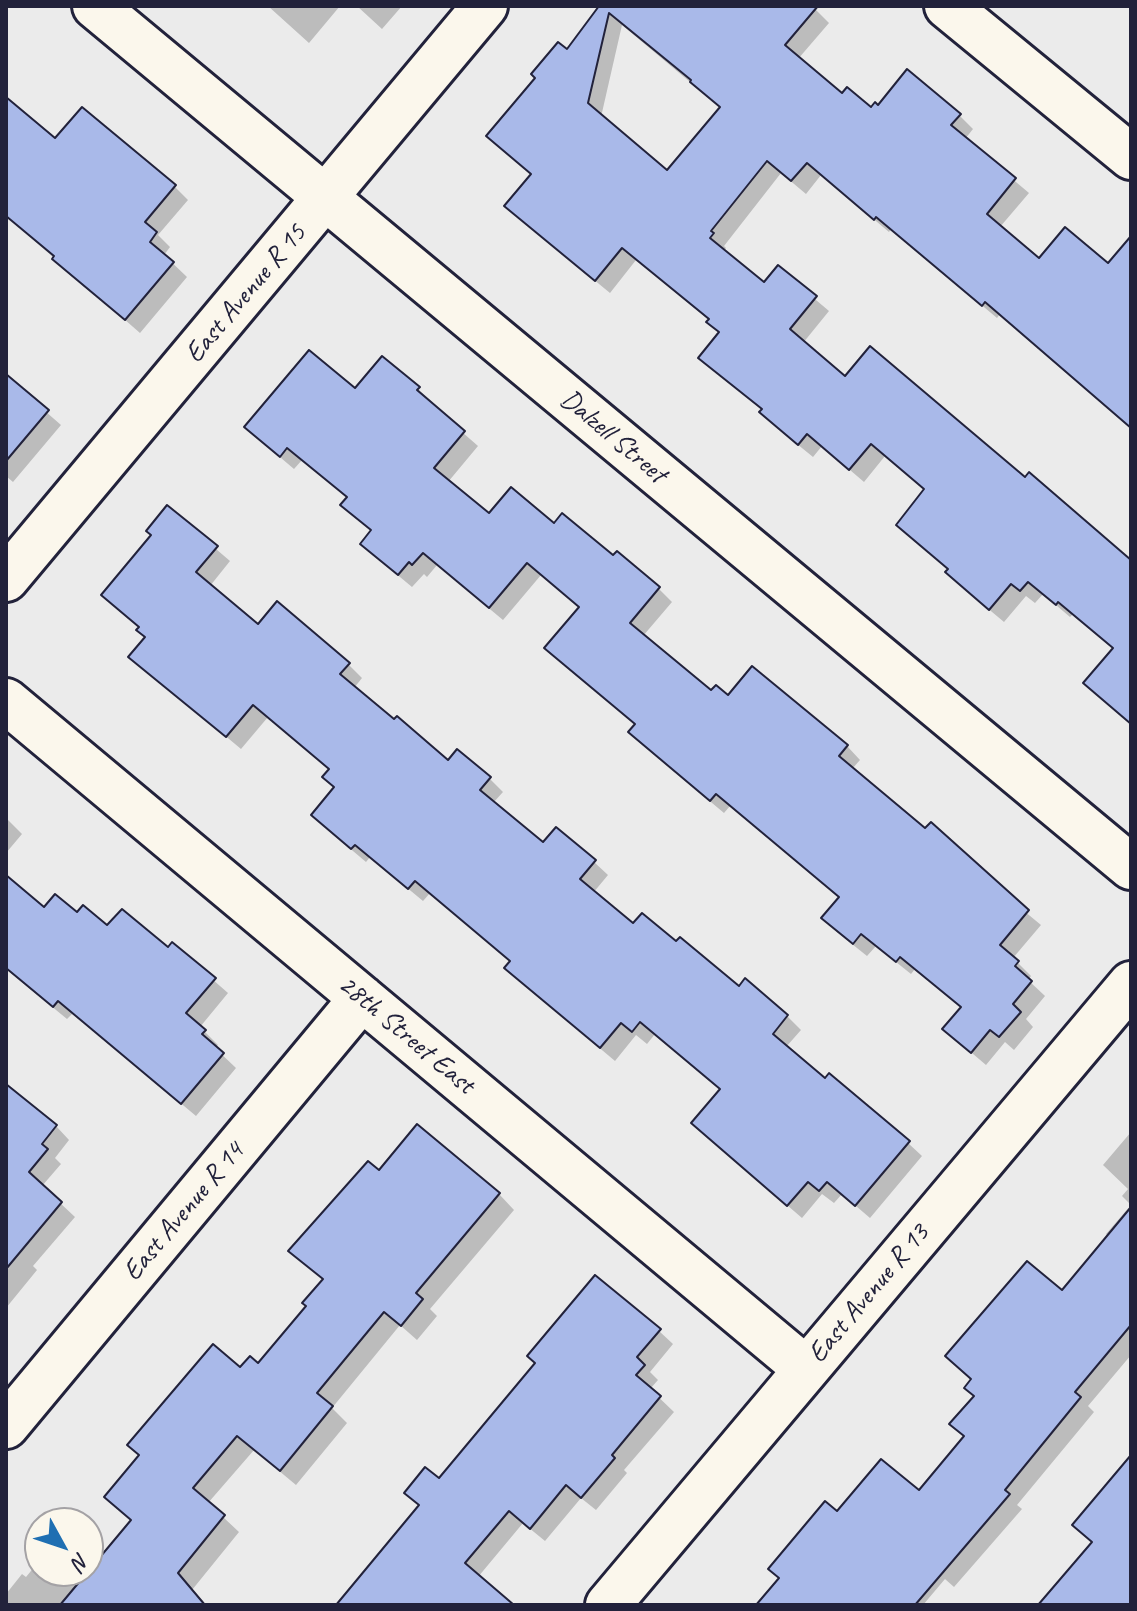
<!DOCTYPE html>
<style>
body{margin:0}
#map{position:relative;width:1137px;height:1611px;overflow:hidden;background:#ebebeb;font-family:Caveat,sans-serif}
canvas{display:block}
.frame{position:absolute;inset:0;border:8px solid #22223b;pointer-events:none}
.north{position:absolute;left:24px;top:1507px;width:80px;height:80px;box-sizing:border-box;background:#fbf7ec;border:2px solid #a4a2a5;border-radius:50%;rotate:130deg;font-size:22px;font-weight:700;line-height:32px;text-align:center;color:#22223b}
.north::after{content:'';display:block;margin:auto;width:28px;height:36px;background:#1f6fb2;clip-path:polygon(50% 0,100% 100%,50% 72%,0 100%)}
</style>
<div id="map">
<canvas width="1137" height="1611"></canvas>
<div class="frame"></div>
<div class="north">N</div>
</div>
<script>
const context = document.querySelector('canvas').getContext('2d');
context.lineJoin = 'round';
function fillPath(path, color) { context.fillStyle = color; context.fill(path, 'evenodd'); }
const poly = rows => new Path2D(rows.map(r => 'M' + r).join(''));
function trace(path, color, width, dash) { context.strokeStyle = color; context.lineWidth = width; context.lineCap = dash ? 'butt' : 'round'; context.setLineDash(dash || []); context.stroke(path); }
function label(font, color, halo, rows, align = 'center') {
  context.font = font + ' Caveat,sans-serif'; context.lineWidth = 7; context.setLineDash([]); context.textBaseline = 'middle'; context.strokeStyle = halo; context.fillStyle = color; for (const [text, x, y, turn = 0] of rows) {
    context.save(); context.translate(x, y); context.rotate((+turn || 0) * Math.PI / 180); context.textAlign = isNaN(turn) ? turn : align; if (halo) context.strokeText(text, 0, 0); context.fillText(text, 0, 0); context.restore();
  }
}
fillPath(poly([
 [268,6,340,6,309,43],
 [357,6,402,6,382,29],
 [604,6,812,6,829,23,798,59,842,96,871,109,959,115,973,129,965,139,1029,193,1000,227,1039,260,1131,268,1131,427,1000,314,997,318,891,229,889,232,821,175,806,194,781,173,724,246,726,248,723,252,764,285,778,268,829,311,803,343,845,379,1025,480,1127,559,1131,554,1131,723,1115,650,1073,614,1070,617,1043,594,1035,603,1026,596,1004,622,961,586,950,570,926,490,885,456,864,482,822,446,813,457,775,426,763,410,701,358,721,334,710,321,636,260,610,293,520,219,532,175,488,136,567,52],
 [622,25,721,108,667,172,601,117],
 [6,101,56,141,174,186,188,200,158,235,170,247,164,255,187,277,140,333,6,216],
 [6,377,61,425,13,482,6,476],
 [418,389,432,402,430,404,478,446,448,482,489,516,554,526,613,558,658,588,672,602,643,636,711,693,728,697,847,746,860,760,852,769,1041,925,1013,958,1031,976,1028,980,1045,996,1026,1019,1033,1027,1014,1050,1005,1042,986,1065,959,1042,962,1008,915,969,911,974,876,946,867,956,837,932,824,918,840,898,730,806,724,813,644,746,637,725,561,662,581,608,541,575,503,620,437,565,427,577,424,574,412,587,376,557,373,532,348,498,302,460,294,469,261,441,356,391],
 [168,508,230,561,210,586,258,627,348,664,362,678,354,688,448,762,489,778,503,792,493,803,543,845,594,862,608,875,593,893,633,926,676,944,739,989,787,1016,801,1030,786,1047,908,1143,922,1156,870,1218,842,1194,834,1203,822,1194,802,1218,707,1136,721,1090,655,1034,647,1044,636,1035,615,1061,520,981,511,962,430,893,423,901,370,857,366,862,327,829,313,815,335,788,330,770,268,717,241,749,131,657,147,638,153,535],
 [6,818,22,834,6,853],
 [6,877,45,910,77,915,168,950,172,944,228,993,200,1027,218,1045,215,1048,236,1068,196,1116,73,1013,67,1019,6,969],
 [6,1090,56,1126,69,1140,55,1158,61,1164,42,1186,75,1217,33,1266,37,1270,6,1308],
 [1131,1132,1131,1355,1088,1406,1094,1412,1017,1505,1022,1509,954,1587,945,1579,923,1605,779,1605,837,1514,919,1493,966,1437,1062,1293,1109,1237,1106,1234,1131,1205,1122,1196,1128,1189,1103,1165],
 [379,1173,499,1194,514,1210,430,1309,437,1316,417,1340,400,1325,332,1408,347,1423,296,1485,254,1450,208,1503,239,1532,192,1590,205,1605,6,1605,6,1594,22,1574,26,1577,40,1560,40,1571,77,1571,85,1578,133,1522,106,1497,241,1370,259,1366,308,1306,324,1281,291,1251],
 [659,1331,673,1344,650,1372,658,1380,650,1389,674,1412,624,1470,627,1473,596,1510,581,1498,545,1541,523,1523,478,1577,510,1605,338,1605,420,1506,406,1493,439,1481]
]), '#0003');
const building = poly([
 [599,6,818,6,785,45,842,93,847,87,871,107,875,102,878,105,907,69,961,114,951,125,1016,178,987,214,1039,258,1065,227,1108,263,1131,236,1131,428,985,302,982,306,876,217,874,220,807,163,791,181,767,161,711,231,714,233,710,238,764,282,778,265,817,296,790,329,845,376,870,346,1025,477,1029,472,1131,560,1131,724,1083,683,1113,648,1058,602,1056,605,1028,582,1020,591,1011,584,989,610,945,572,948,569,896,525,924,489,871,444,849,470,807,434,798,445,759,412,762,409,698,358,719,332,706,322,709,319,622,248,595,281,504,206,531,174,486,136,535,78,531,74,558,42,567,49,599,6],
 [609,13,691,80,690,82,720,107,667,170,588,103,609,13],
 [6,97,55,138,82,107,176,185,145,222,157,232,150,242,174,262,125,320,52,259,54,256,6,216,6,97],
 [309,350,355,388,382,356,420,387,417,390,465,431,434,468,489,513,511,487,554,523,562,513,613,555,617,551,660,587,630,623,711,690,716,685,728,695,752,666,848,745,839,756,925,828,931,822,1029,910,1000,945,1019,961,1015,966,1032,981,1013,1004,1021,1012,999,1037,990,1030,971,1053,942,1029,961,1007,900,957,896,962,861,934,853,944,821,918,839,897,716,794,710,801,628,732,635,724,544,648,579,607,527,563,489,608,423,553,412,565,409,562,398,575,360,544,371,530,340,505,347,497,287,448,280,457,244,427,309,350],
 [6,374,49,410,6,461,6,374],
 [167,505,218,546,196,572,258,624,277,601,350,663,340,674,394,719,397,716,448,760,457,749,491,777,480,790,543,842,556,827,596,860,580,879,633,923,642,913,676,941,680,937,739,986,745,978,788,1015,773,1034,825,1078,829,1073,910,1141,855,1206,827,1182,819,1191,808,1182,787,1206,691,1123,720,1089,640,1022,632,1032,621,1023,600,1048,504,968,510,961,415,881,408,889,355,845,351,849,311,815,334,787,322,777,329,769,253,705,226,737,128,657,145,637,136,630,139,627,101,595,151,535,146,531,167,505],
 [6,875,44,907,55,894,77,912,83,905,107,925,122,909,168,947,172,942,216,978,186,1013,206,1030,202,1034,224,1053,181,1104,58,1001,53,1007,6,968,6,875],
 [6,1084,57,1125,42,1144,48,1149,29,1172,62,1202,6,1269,6,1084],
 [417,1124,500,1193,416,1293,423,1299,401,1326,384,1312,317,1393,333,1406,280,1471,237,1436,193,1488,225,1515,178,1573,205,1605,60,1605,131,1520,104,1497,139,1455,127,1445,213,1344,240,1367,250,1356,258,1363,306,1306,302,1303,323,1279,288,1251,368,1161,379,1170,417,1124],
 [1131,1207,1131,1325,1075,1392,1081,1397,1005,1490,1010,1494,915,1605,756,1605,779,1578,768,1569,825,1501,837,1511,881,1459,919,1490,964,1436,949,1424,974,1396,964,1388,971,1379,945,1356,1027,1261,1062,1290,1131,1207],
 [595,1275,661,1329,637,1357,645,1365,636,1375,661,1396,612,1455,615,1458,581,1498,566,1485,530,1529,509,1511,465,1563,514,1605,336,1605,419,1505,404,1493,425,1467,439,1478,535,1363,527,1356,595,1275],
 [1131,1455,1131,1605,1038,1605,1092,1542,1072,1525,1131,1455]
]);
fillPath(building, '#a9b9e9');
trace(building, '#22223b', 2);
const minor = poly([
 [95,6,1131,867],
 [947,6,1131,157],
 [6,579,485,6],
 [6,701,806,1369],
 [6,1426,362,998],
 [608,1605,1131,984]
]);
trace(minor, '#22223b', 50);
trace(minor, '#fbf7ec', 44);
label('28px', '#22223b', '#fbf7ec', [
 ["East Avenue R 15",246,294,-50],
 ["Dalzell Street",613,437,40],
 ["28th Street East",406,1035,40],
 ["East Avenue R 14",184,1212,-50],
 ["East Avenue R 13",869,1294,-50]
]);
</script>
